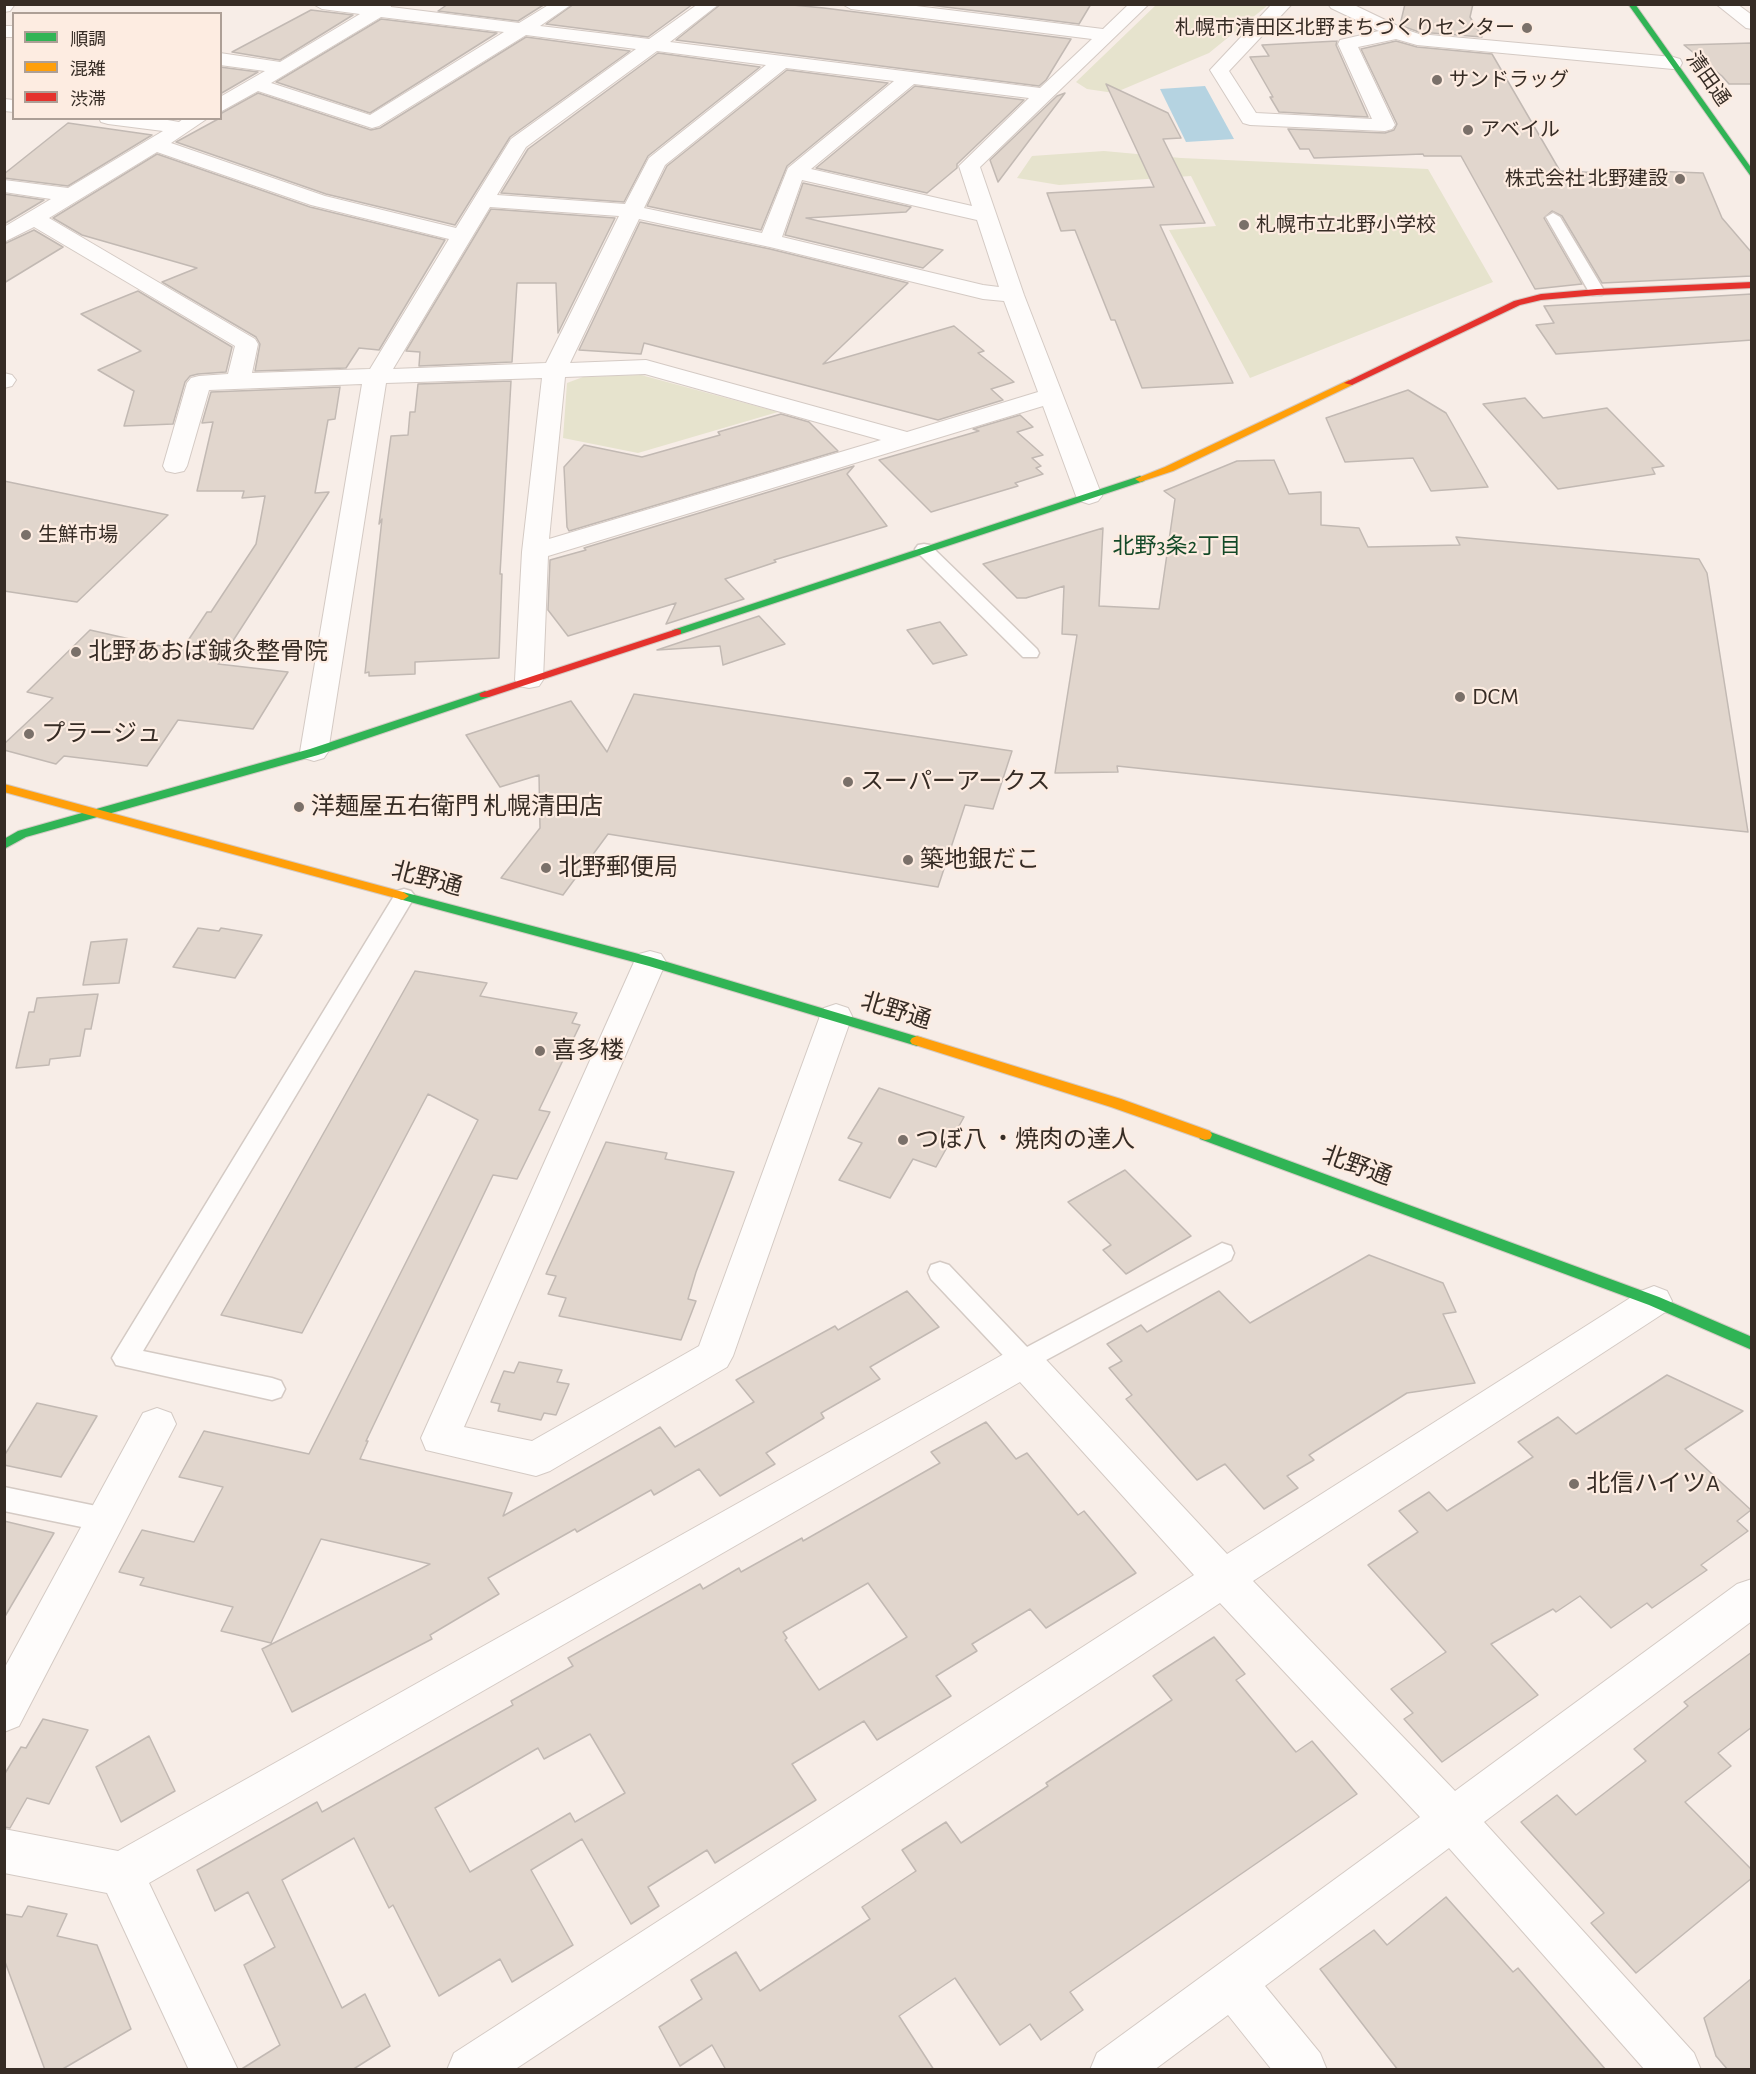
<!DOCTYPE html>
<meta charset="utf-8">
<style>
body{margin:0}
#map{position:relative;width:1756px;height:2074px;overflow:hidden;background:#f7ede7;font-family:"Alegreya Sans","Noto Sans JP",sans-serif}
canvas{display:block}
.frame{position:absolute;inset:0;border:6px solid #362c25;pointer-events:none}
.legend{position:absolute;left:12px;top:12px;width:210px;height:108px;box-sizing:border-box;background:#fdece1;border:2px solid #ad9f96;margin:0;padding:8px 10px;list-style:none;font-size:18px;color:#362c25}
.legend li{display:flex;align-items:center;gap:12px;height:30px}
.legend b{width:30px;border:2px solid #ad9f96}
</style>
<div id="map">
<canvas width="1756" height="2074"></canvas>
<div class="frame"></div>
<ul class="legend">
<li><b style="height:8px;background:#30b455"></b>順調</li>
<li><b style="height:8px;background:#ff9f0a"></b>混雑</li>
<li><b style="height:8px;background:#e5322d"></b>渋滞</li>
</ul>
</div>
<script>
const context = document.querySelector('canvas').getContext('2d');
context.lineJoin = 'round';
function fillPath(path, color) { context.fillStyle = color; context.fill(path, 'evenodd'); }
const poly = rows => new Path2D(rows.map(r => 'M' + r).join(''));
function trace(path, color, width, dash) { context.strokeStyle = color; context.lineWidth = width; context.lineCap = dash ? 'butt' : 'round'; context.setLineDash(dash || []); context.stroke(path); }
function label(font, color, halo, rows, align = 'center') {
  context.font = font + ' "Alegreya Sans","Noto Sans JP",sans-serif'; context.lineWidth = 4.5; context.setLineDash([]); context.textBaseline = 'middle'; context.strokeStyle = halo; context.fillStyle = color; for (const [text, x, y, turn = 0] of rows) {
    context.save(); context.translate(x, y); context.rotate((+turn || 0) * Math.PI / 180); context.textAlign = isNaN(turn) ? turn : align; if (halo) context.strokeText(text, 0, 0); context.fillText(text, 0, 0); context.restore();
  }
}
fillPath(poly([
 [1156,5,1268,5,1209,53,1114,93,1087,89,1076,82],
 [1104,151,1181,158,1428,169,1493,282,1250,378,1169,230,1216,226,1191,176,1059,185,1017,178,1032,156],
 [641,375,778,412,638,453,563,438,567,383,583,377]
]), '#e6e3cd');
fillPath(poly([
 [1205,86,1234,139,1186,142,1160,89]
]), '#b5d3e1');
const building = poly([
 [448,4,545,4,518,21,438,11,448,4],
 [574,4,693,4,648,37,546,24,574,4],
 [721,4,782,4,824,8,1071,39,1046,80,1039,86,676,40,721,4],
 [922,4,1091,4,1079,24,922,4],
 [1405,4,1473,4,1470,17,1482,37,1419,32,1405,27,1400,25,1405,4],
 [311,10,353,15,280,60,232,52,311,10],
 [381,19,497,33,370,113,276,82,381,19],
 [526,37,630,51,510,137,455,225,326,194,176,142,220,118,220,114,258,93,371,130,380,128,526,37],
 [1337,41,1336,45,1368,117,1279,112,1270,97,1273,97,1250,57,1269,56,1262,45,1337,41],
 [1396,41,1417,47,1492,54,1560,171,1652,175,1651,171,1703,173,1722,218,1752,253,1752,276,1602,283,1562,216,1552,211,1544,218,1582,284,1535,289,1461,156,1424,156,1423,154,1314,158,1309,149,1300,149,1288,129,1385,133,1394,130,1397,124,1361,49,1396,41],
 [1752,43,1752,84,1729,84,1722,76,1684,45,1752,43],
 [658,53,760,67,648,156,624,202,501,193,528,149,658,53],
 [220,67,258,72,220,94,220,67],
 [787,70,888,83,787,166,761,230,647,206,667,166,787,70],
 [1106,84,1168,113,1181,138,1163,139,1205,223,1160,225,1233,383,1142,388,1115,320,1111,320,1075,230,1061,231,1047,193,1154,187,1106,84],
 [915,86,1024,100,957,164,957,168,927,193,816,168,915,86],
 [1065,93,998,182,990,160,1057,96,1065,93],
 [68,123,152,135,68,186,4,178,4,174,68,123],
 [157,154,310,207,445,240,379,350,359,348,346,368,255,371,260,344,256,337,162,282,197,268,82,235,53,218,157,154],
 [803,183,911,207,906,212,806,218,943,250,923,268,785,235,803,183],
 [4,194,44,200,4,224,4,194],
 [491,209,615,218,558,333,556,283,517,283,512,362,419,366,420,352,406,351,491,209],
 [640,222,770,249,908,283,823,364,954,326,984,351,978,353,1014,382,991,389,1003,400,938,420,644,343,641,354,579,350,640,222],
 [34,230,63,247,4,283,4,244,34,230],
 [138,291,232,347,226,372,198,374,190,376,185,382,173,424,124,426,134,391,98,370,141,351,81,314,138,291],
 [1752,294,1752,340,1556,354,1536,325,1554,323,1544,306,1752,294],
 [511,381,500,574,502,574,499,658,415,662,415,674,369,676,369,672,365,673,382,519,379,524,391,436,408,435,410,412,415,412,418,384,511,381],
 [340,387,335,419,328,420,315,493,329,492,218,664,288,672,253,729,178,720,147,766,64,756,56,764,4,750,4,744,53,698,27,692,90,630,174,649,175,647,183,648,207,612,211,612,256,544,265,496,242,498,244,491,197,491,213,422,202,423,211,392,340,387],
 [1408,390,1446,413,1488,487,1431,491,1413,458,1345,462,1326,418,1408,390],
 [1525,398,1543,418,1607,408,1664,466,1652,468,1655,474,1558,489,1483,404,1525,398],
 [781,414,809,422,838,451,569,531,567,527,564,467,584,445,642,457,720,435,718,432,781,414],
 [1020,415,1033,427,1017,432,1043,455,1032,458,1041,466,1036,468,1043,474,1015,483,1018,486,931,512,879,460,979,431,973,429,1020,415],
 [1274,460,1289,494,1321,492,1321,525,1359,528,1368,547,1460,545,1456,537,1699,559,1707,573,1748,832,1117,766,1118,772,1055,773,1077,635,1062,634,1064,586,1026,598,1017,598,983,564,1103,528,1099,606,1159,609,1175,499,1164,491,1237,461,1274,460],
 [854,466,847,474,887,526,774,560,776,562,725,579,744,599,666,624,676,603,568,636,548,610,550,560,586,550,584,548,854,466],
 [4,481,168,515,77,602,4,591,4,481],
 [759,616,785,644,723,665,720,646,657,650,759,616],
 [940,622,967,655,933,664,907,630,940,622],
 [634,694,1012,751,993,809,965,805,938,887,608,834,563,895,501,878,540,828,539,775,500,787,466,735,571,701,607,752,634,694],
 [198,928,219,931,221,928,262,935,235,978,173,967,198,928],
 [127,939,119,983,83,985,91,942,127,939],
 [415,971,487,983,480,996,577,1013,572,1023,580,1025,539,1110,550,1112,517,1179,493,1175,366,1441,368,1441,360,1459,512,1493,503,1516,660,1427,675,1447,754,1402,736,1380,835,1326,838,1330,907,1291,939,1327,870,1367,880,1379,821,1413,824,1418,766,1453,775,1464,720,1496,699,1469,654,1495,651,1490,577,1532,575,1529,488,1578,499,1594,430,1635,432,1639,292,1712,262,1649,430,1564,321,1539,271,1643,221,1631,233,1607,140,1585,144,1578,119,1572,142,1530,194,1542,223,1487,179,1477,204,1431,309,1454,478,1120,428,1094,302,1333,221,1315,415,971],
 [98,994,91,1029,85,1029,80,1056,50,1059,49,1065,16,1068,29,1012,34,1012,37,998,98,994],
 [879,1088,964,1117,936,1167,913,1159,890,1198,839,1180,862,1143,848,1138,879,1088],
 [606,1142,667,1153,665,1159,734,1172,696,1272,688,1299,696,1301,681,1340,559,1316,566,1298,548,1294,556,1276,546,1274,606,1142],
 [1125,1170,1191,1236,1126,1274,1103,1250,1111,1245,1068,1202,1125,1170],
 [1369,1255,1443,1283,1456,1312,1443,1314,1475,1383,1407,1393,1309,1455,1314,1460,1287,1476,1298,1488,1264,1509,1225,1464,1197,1480,1126,1399,1132,1395,1109,1368,1122,1361,1107,1344,1141,1325,1147,1332,1219,1291,1250,1323,1369,1255],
 [519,1362,562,1370,557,1382,569,1384,556,1415,544,1413,541,1420,498,1411,500,1404,491,1402,504,1371,514,1373,519,1362],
 [1667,1375,1743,1411,1685,1449,1751,1510,1737,1521,1748,1531,1701,1565,1707,1570,1652,1608,1647,1603,1611,1628,1580,1596,1556,1612,1553,1609,1491,1644,1538,1695,1442,1762,1404,1719,1413,1713,1391,1689,1446,1652,1368,1565,1418,1532,1399,1511,1429,1492,1447,1511,1533,1457,1518,1442,1558,1417,1576,1434,1667,1375],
 [37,1403,97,1416,61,1477,4,1465,4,1456,37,1403],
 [986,1422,1016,1459,1027,1453,1078,1515,1084,1511,1136,1573,1046,1628,1030,1609,972,1644,977,1651,936,1676,951,1696,877,1740,864,1721,792,1764,816,1800,715,1863,707,1850,648,1887,659,1906,631,1924,582,1839,531,1870,573,1945,512,1982,500,1959,439,1996,393,1905,389,1908,354,1838,282,1880,342,2008,365,1994,390,2046,352,2070,240,2070,280,2045,244,1965,275,1947,248,1892,215,1911,197,1870,317,1802,322,1812,513,1705,511,1701,573,1666,568,1658,700,1584,703,1589,739,1568,741,1572,802,1538,803,1541,940,1463,931,1452,986,1422],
 [868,1583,907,1637,819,1690,785,1640,787,1638,783,1632,868,1583],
 [590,1734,625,1793,575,1822,570,1813,470,1872,435,1808,538,1748,544,1759,590,1734],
 [4,1521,54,1533,4,1618,4,1521],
 [1214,1637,1245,1674,1236,1680,1296,1752,1312,1741,1357,1794,1070,1992,1083,2010,1041,2040,1030,2024,1000,2045,955,1978,899,2016,934,2070,726,2070,712,2045,680,2066,659,2027,702,1999,691,1980,736,1952,760,1991,870,1919,862,1907,916,1871,902,1850,946,1822,961,1843,1048,1786,1046,1783,1172,1700,1153,1676,1214,1637],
 [1752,1652,1752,1727,1718,1753,1731,1766,1685,1802,1752,1870,1752,1878,1636,1973,1591,1923,1604,1913,1521,1822,1557,1795,1576,1815,1646,1761,1634,1749,1688,1706,1684,1702,1752,1652],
 [43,1719,88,1730,49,1804,27,1798,10,1828,4,1827,4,1775,21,1747,26,1748,43,1719],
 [149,1736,175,1791,121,1822,96,1767,149,1736],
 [1446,1897,1513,1972,1518,1968,1606,2070,1398,2070,1320,1969,1374,1930,1387,1945,1446,1897],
 [28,1906,67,1914,57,1936,97,1945,131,2029,61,2070,45,2070,4,1959,4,1914,22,1917,28,1906],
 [1752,1978,1752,2070,1728,2070,1716,2056,1704,2018,1752,1978]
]);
fillPath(building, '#e1d6cd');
trace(building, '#c2b9b3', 1.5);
const lane = poly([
 [1553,213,1560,217,1605,292,1602,295,1592,295,1589,292,1546,217,1553,213],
 [924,544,930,545,1037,649,1039,653,1037,657,1023,657,918,553,915,549,918,545,924,544],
 [404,889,411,891,415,896,143,1351,272,1378,281,1381,285,1389,281,1397,272,1400,116,1365,112,1358,116,1351,397,891,404,889],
 [1222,1243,1231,1246,1234,1253,1231,1260,1024,1372,1015,1368,931,1279,928,1272,931,1265,940,1262,949,1265,1027,1347,1222,1243],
 [4,1487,106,1508,116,1512,120,1520,116,1528,106,1532,4,1511,4,1487]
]);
const street = poly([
 [4,4,15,4,10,11,4,12,4,4],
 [313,4,390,4,391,7,519,23,550,4,572,4,540,26,649,39,698,4,719,4,670,42,1040,88,1092,39,851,9,842,4,900,4,1103,29,1129,4,1149,4,980,167,1024,295,1102,496,1098,501,1089,504,1080,501,1076,496,1043,406,548,556,543,680,539,686,529,688,519,686,515,680,522,552,542,378,386,383,328,752,324,758,314,761,304,758,300,752,362,384,209,390,187,466,184,471,175,473,166,471,163,466,187,383,191,378,199,376,228,374,235,346,34,227,4,242,4,227,51,199,4,192,4,180,68,188,163,131,108,124,101,122,99,118,156,118,179,122,184,118,208,118,171,143,325,196,456,228,511,139,636,49,526,35,379,126,372,128,258,91,220,112,220,97,265,71,220,65,220,53,280,62,360,14,322,9,313,4],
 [381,17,504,32,370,115,271,83,381,17],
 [657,51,766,65,649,158,625,204,497,195,526,147,657,51],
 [786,68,894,81,788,168,762,233,644,208,665,165,786,68],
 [914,84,1029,98,959,166,972,206,811,169,914,84],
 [157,152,311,205,449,239,370,369,252,373,258,344,255,339,49,218,157,152],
 [802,180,977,220,999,287,983,285,782,237,802,180],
 [490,207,619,216,546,363,393,369,490,207],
 [639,219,770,247,983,299,1004,301,1038,392,907,432,646,360,570,363,639,219],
 [645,374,881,440,549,539,565,377,645,374],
 [1272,4,1292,4,1229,71,1256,113,1372,119,1338,44,1340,40,1379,31,1331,8,1328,4,1352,4,1404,29,1419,34,1673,57,1680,59,1682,63,1680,67,1673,69,1417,45,1396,39,1358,47,1395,125,1392,129,1385,131,1250,125,1243,123,1210,70,1272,4],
 [1716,4,1737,4,1752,15,1752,29,1746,28,1716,4],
 [4,26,14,26,14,37,4,37,4,26],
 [4,99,14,100,14,112,4,111,4,99],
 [4,373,12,375,16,380,12,386,4,388,4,373],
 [650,951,661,954,666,962,464,1427,532,1441,699,1346,820,1016,824,1008,836,1004,848,1008,852,1016,733,1356,727,1367,550,1471,536,1476,426,1450,421,1438,634,962,639,954,650,951],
 [1654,1286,1667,1291,1672,1301,1667,1311,1253,1581,1455,1791,1737,1584,1752,1579,1752,1621,1484,1822,1694,2053,1701,2070,1645,2070,1449,1848,1265,1986,1320,2053,1327,2070,1272,2070,1228,2015,1154,2070,1090,2070,1097,2053,1420,1817,1220,1603,514,2070,447,2070,454,2053,1194,1575,1020,1382,149,1883,238,2070,189,2070,107,1893,4,1873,4,1829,118,1851,1011,1350,1024,1346,1037,1350,1227,1554,1641,1291,1654,1286],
 [157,1408,171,1413,176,1424,19,1726,4,1732,4,1669,143,1413,157,1408]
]);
const fast = poly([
 [1628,4,1635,4,1752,169,1752,178,1628,4],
 [1140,476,1145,479,1144,481,681,634,673,634,671,632,673,630,1140,476],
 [485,691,489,693,489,697,318,755,26,837,4,849,4,839,18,831,310,749,485,691],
 [403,892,650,957,922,1038,924,1041,917,1046,649,966,399,899,397,896,399,893,403,892],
 [1205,1130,1659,1297,1752,1337,1752,1350,1649,1305,1200,1139,1198,1135,1200,1131,1205,1130]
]);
const slow = poly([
 [1349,380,1354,383,1352,385,1173,471,1140,482,1135,479,1165,467,1349,380],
 [4,784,403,892,409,896,403,900,4,792,4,784],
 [917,1036,1121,1099,1210,1131,1212,1135,1210,1139,1205,1140,1111,1107,912,1044,910,1041,912,1038,917,1036]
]);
const jam = poly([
 [1752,282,1752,288,1597,295,1541,300,1520,305,1352,385,1344,383,1514,301,1541,294,1597,289,1752,282],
 [677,629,681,630,681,634,489,697,481,697,479,695,481,693,677,629]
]);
trace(lane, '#d4cac4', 3);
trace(street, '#d4cac4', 2);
trace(fast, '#d4cac4', 2);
trace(slow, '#d4cac4', 2);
trace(jam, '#d4cac4', 2);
fillPath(lane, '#fefcfb');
fillPath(street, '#fefcfb');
fillPath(fast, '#30b455');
fillPath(slow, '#ff9f0a');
fillPath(jam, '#e5322d');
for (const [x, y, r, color] of [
 [1527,28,6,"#7a7069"],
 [1437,80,6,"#7a7069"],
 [1468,130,6,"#7a7069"],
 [1680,179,6,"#7a7069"],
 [1244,225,6,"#7a7069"],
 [26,535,6,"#7a7069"],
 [76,652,6,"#7a7069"],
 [1460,697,6,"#7a7069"],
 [29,734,6,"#7a7069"],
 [848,782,6,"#7a7069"],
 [299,807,6,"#7a7069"],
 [908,860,6,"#7a7069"],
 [546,868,6,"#7a7069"],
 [540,1051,6,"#7a7069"],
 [903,1140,6,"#7a7069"],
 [1574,1484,6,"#7a7069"]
]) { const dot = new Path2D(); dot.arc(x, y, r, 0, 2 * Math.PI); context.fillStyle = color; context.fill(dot); trace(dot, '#fdece1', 2); }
label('20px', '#362c25', '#fdece1', [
 ["札幌市清田区北野まちづくりセンター",1515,28,"right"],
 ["サンドラッグ",1449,80],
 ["アベイル",1480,130],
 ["株式会社 北野建設",1668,179,"right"],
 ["札幌市立北野小学校",1256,225],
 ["生鮮市場",38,535]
], 'left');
label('20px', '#362c25', '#fdece1', [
 ["清田通",1708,79,55]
]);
label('22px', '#144a28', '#fdece1', [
 ["北野3条2丁目",1177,546]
]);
label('24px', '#362c25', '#fdece1', [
 ["北野あおば鍼灸整骨院",88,652],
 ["DCM",1472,697],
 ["プラージュ",41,734],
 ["スーパーアークス",860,782],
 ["洋麺屋五右衛門 札幌清田店",311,807],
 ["築地銀だこ",920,860],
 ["北野郵便局",558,868],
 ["喜多楼",552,1051],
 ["つぼ八 ・焼肉の達人",915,1140],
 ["北信ハイツA",1586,1484]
], 'left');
label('24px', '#362c25', '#fdece1', [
 ["北野通",427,879,15],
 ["北野通",896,1011,17],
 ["北野通",1357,1166,20]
]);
</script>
